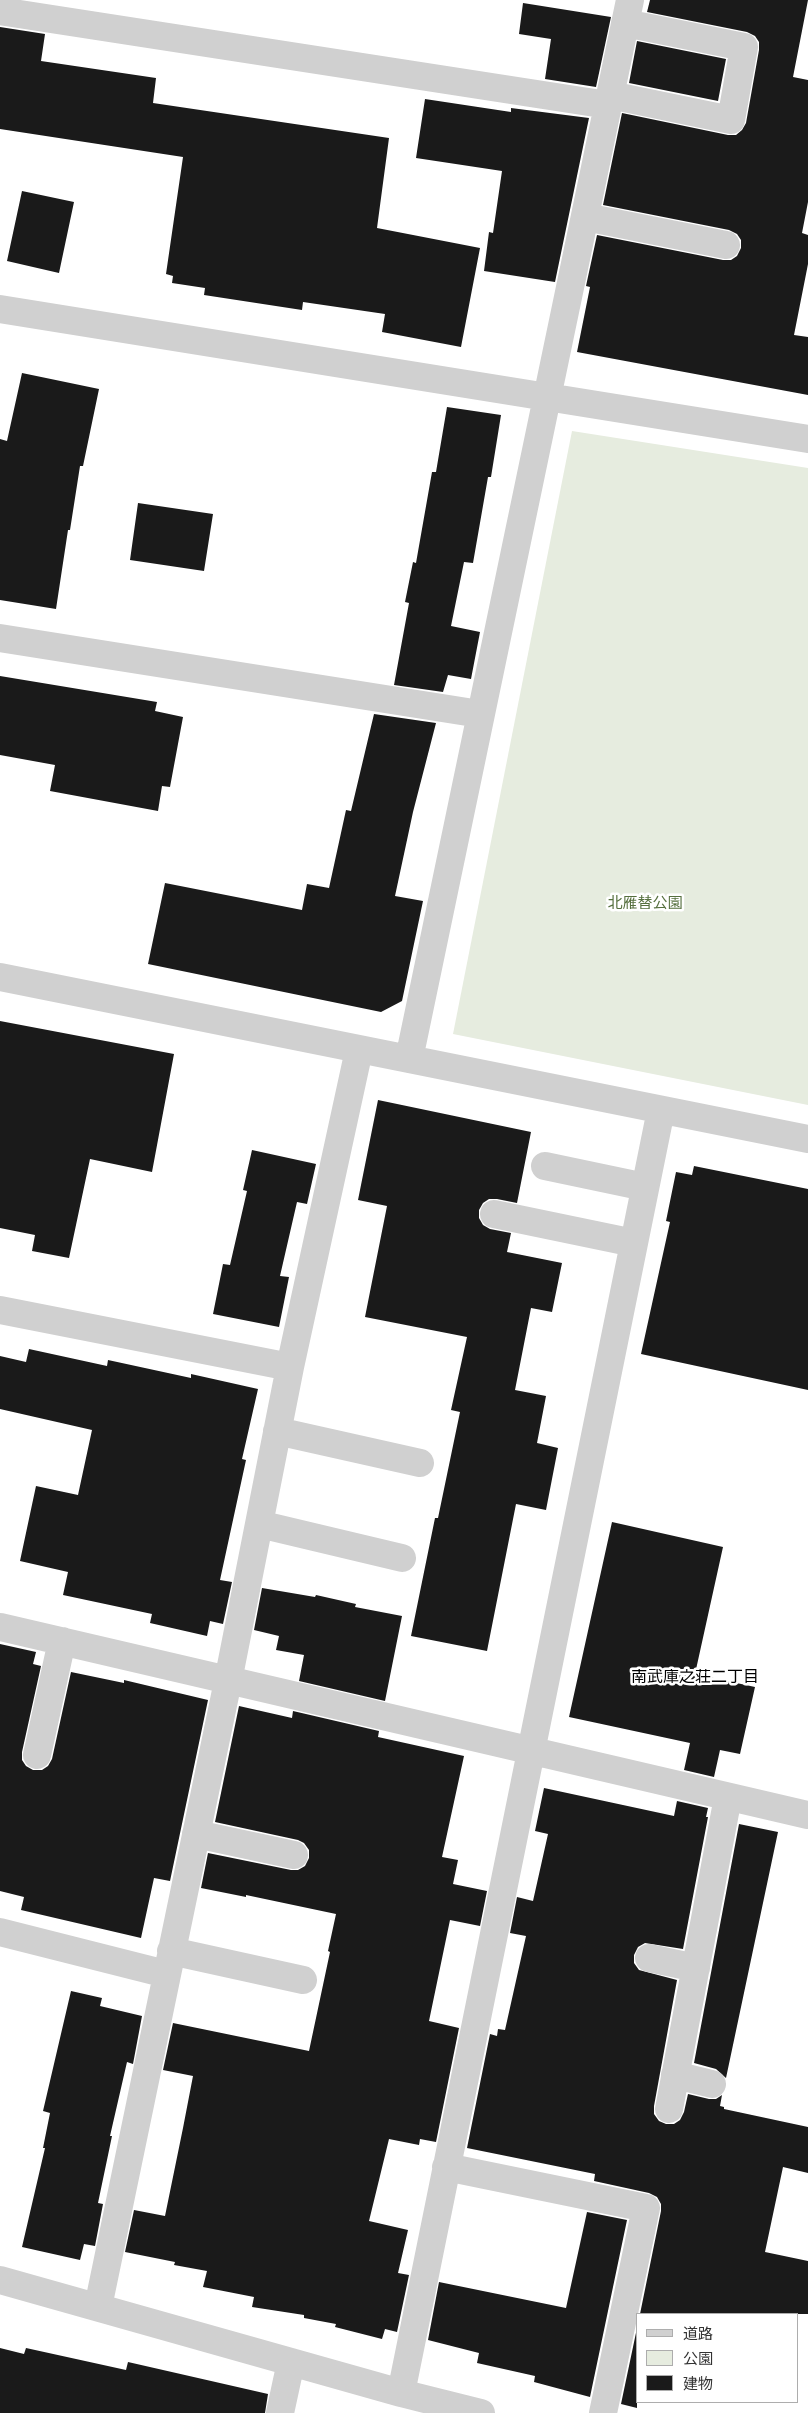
<!DOCTYPE html>
<meta charset="utf-8">
<style>
body{margin:0}
#map{position:relative;width:808px;height:2413px;overflow:hidden;background:#fff;font-family:Arial,"Noto Sans JP",sans-serif}
canvas{display:block}
.legend{position:absolute;left:636px;top:2313px;width:162px;height:90px;box-sizing:border-box;background:#fff;border:1px solid #adadad;margin:0;padding:6px 9px;list-style:none;font-size:15px;color:#333}
.legend li{display:flex;align-items:center;gap:10px;height:25px}
.legend b{width:25px;border:1px solid #adadad}
</style>
<div id="map">
<canvas width="808" height="2413"></canvas>
<ul class="legend">
<li><b style="height:6px;background:#d0d0d0"></b>道路</li>
<li><b style="height:14px;background:#e6ecdf"></b>公園</li>
<li><b style="height:14px;background:#1a1a1a"></b>建物</li>
</ul>
</div>
<script>
const context = document.querySelector('canvas').getContext('2d');
context.lineJoin = 'round';
function fillPath(path, color) { context.fillStyle = color; context.fill(path, 'evenodd'); }
const poly = rows => new Path2D(rows.map(r => 'M' + r).join(''));
function trace(path, color, width, dash) { context.strokeStyle = color; context.lineWidth = width; context.lineCap = dash ? 'butt' : 'round'; context.setLineDash(dash || []); context.stroke(path); }
function label(font, color, halo, rows, align = 'center') {
  context.font = font + ' Arial,"Noto Sans JP",sans-serif'; context.lineWidth = 5; context.setLineDash([]); context.textBaseline = 'middle'; context.strokeStyle = halo; context.fillStyle = color; for (const [text, x, y, turn = 0] of rows) {
    context.save(); context.translate(x, y); context.rotate((+turn || 0) * Math.PI / 180); context.textAlign = isNaN(turn) ? turn : align; if (halo) context.strokeText(text, 0, 0); context.fillText(text, 0, 0); context.restore();
  }
}
fillPath(poly([
 [572,431,808,468,808,1105,453,1034]
]), '#e6ecdf');
fillPath(poly([
 [650,0,808,0,793,77,808,80,808,202,802,233,808,235,808,264,794,335,808,337,808,395,577,352,590,287,586,286,597,235,723,260,731,260,737,256,741,248,741,240,737,234,729,230,603,205,622,113,728,135,736,135,742,130,746,123,759,50,759,42,755,36,747,32,647,12],
 [523,3,611,17,596,87,545,79,551,39,519,34],
 [0,27,45,34,41,61,156,78,153,103,389,138,377,228,480,248,461,347,382,332,385,314,303,302,302,310,204,295,205,288,172,283,173,276,166,274,183,157,0,129],
 [637,41,726,59,718,101,629,83],
 [425,99,511,112,511,108,589,118,555,282,484,271,489,232,493,233,502,171,416,158],
 [22,191,74,202,59,273,7,261],
 [22,373,99,389,83,466,80,466,70,530,68,530,56,609,0,600,0,439,7,441],
 [447,407,501,415,491,477,488,477,473,563,464,562,451,626,480,632,471,679,448,675,443,692,394,685,409,603,405,602,413,562,416,563,432,472,436,472],
 [138,503,213,514,204,571,130,560],
 [0,676,157,702,155,711,183,717,170,787,162,786,158,811,50,791,55,765,0,755],
 [374,714,436,723,413,812,395,896,423,901,402,1001,381,1012,148,964,165,883,302,910,307,884,329,888,346,810,351,811],
 [0,1021,174,1054,152,1172,90,1159,69,1258,32,1251,35,1235,0,1228],
 [378,1100,531,1132,517,1203,497,1199,489,1199,483,1203,479,1210,479,1218,483,1225,490,1229,511,1233,507,1252,562,1263,552,1312,531,1308,515,1390,546,1396,537,1443,558,1448,546,1510,516,1504,487,1651,411,1636,435,1518,438,1518,460,1412,451,1410,467,1337,365,1317,387,1206,358,1200],
 [252,1150,316,1164,307,1204,297,1202,280,1276,289,1277,279,1327,213,1314,223,1264,230,1265,247,1191,243,1190],
 [694,1166,808,1189,808,1390,641,1354,670,1222,666,1221,676,1172,692,1175],
 [29,1349,107,1366,108,1360,191,1378,191,1374,258,1389,242,1459,246,1460,220,1580,232,1582,223,1624,210,1621,207,1636,150,1623,152,1614,63,1595,68,1572,20,1561,36,1486,78,1495,92,1430,0,1409,0,1356,26,1362],
 [612,1522,723,1547,695,1674,755,1687,740,1754,720,1750,714,1777,684,1770,690,1743,569,1717],
 [262,1588,315,1597,316,1595,356,1604,355,1607,402,1616,385,1701,299,1681,304,1655,276,1650,279,1636,254,1630],
 [0,1644,36,1652,33,1664,41,1666,22,1752,22,1760,26,1766,33,1770,42,1770,48,1766,52,1759,71,1672,124,1683,124,1680,208,1700,170,1881,154,1878,141,1938,21,1910,24,1897,0,1891],
 [239,1706,292,1718,293,1711,379,1731,378,1737,464,1756,442,1857,458,1860,453,1884,487,1891,480,1926,450,1920,429,2021,459,2028,436,2142,420,2139,419,2145,389,2139,369,2221,408,2230,398,2273,409,2275,397,2332,385,2329,382,2339,335,2327,336,2324,304,2318,304,2315,252,2307,254,2297,203,2287,207,2271,174,2265,175,2262,125,2252,134,2210,165,2216,183,2128,193,2076,163,2070,173,2023,309,2051,330,1952,328,1951,336,1914,246,1895,246,1897,201,1888,208,1853,291,1870,298,1870,305,1866,309,1858,309,1850,304,1843,298,1840,215,1822],
 [544,1788,674,1816,677,1801,708,1808,706,1817,708,1817,683,1949,645,1943,638,1947,634,1955,634,1963,639,1970,677,1980,654,2106,654,2114,659,2121,666,2124,674,2124,680,2120,684,2112,688,2094,709,2099,716,2099,722,2095,720,2106,724,2107,724,2109,808,2127,808,2173,783,2167,765,2252,808,2261,808,2314,640,2314,661,2211,661,2204,657,2197,649,2193,594,2181,595,2174,467,2148,490,2034,497,2036,498,2029,505,2030,526,1936,510,1933,517,1897,533,1901,548,1834,535,1831],
 [739,1824,778,1832,726,2078,716,2069,694,2063],
 [71,1991,102,1998,100,2006,142,2016,133,2064,127,2062,110,2136,112,2136,98,2203,103,2204,95,2246,84,2244,80,2260,22,2247,45,2148,43,2148,50,2113,43,2111],
 [587,2212,627,2220,590,2397,534,2382,535,2376,477,2363,479,2353,428,2340,439,2282,566,2308],
 [637,2328,637,2408,621,2404],
 [0,2348,24,2354,26,2348,126,2370,128,2362,268,2394,265,2413,0,2413]
]), '#1a1a1a');
trace(poly([
 [0,11,608,105],
 [610,95,731,120,744,47,625,23],
 [585,217,726,245],
 [0,309,808,439],
 [0,638,480,714],
 [0,977,808,1139],
 [409,1059,630,0],
 [545,1166,645,1187],
 [494,1214,634,1243],
 [0,1310,290,1367],
 [277,1431,420,1463],
 [259,1524,402,1558],
 [0,1627,808,1815],
 [37,1755,62,1641],
 [196,1834,294,1855],
 [0,1932,166,1974],
 [171,1951,303,1980],
 [649,1958,696,1968],
 [675,2075,712,2084],
 [669,2109,728,1797],
 [446,2167,646,2208,603,2413],
 [0,2280,401,2393,481,2413],
 [98,2307,228,1681,290,1367,359,1050],
 [401,2393,661,1110],
 [280,2413,291,2362]
]), '#d0d0d0', 28);
label('15px', '#56703f', '#fff', [
 ["北雁替公園",645,904]
]);
label('16px', '#000', '#fff', [
 ["南武庫之荘二丁目",695,1678]
]);
</script>
